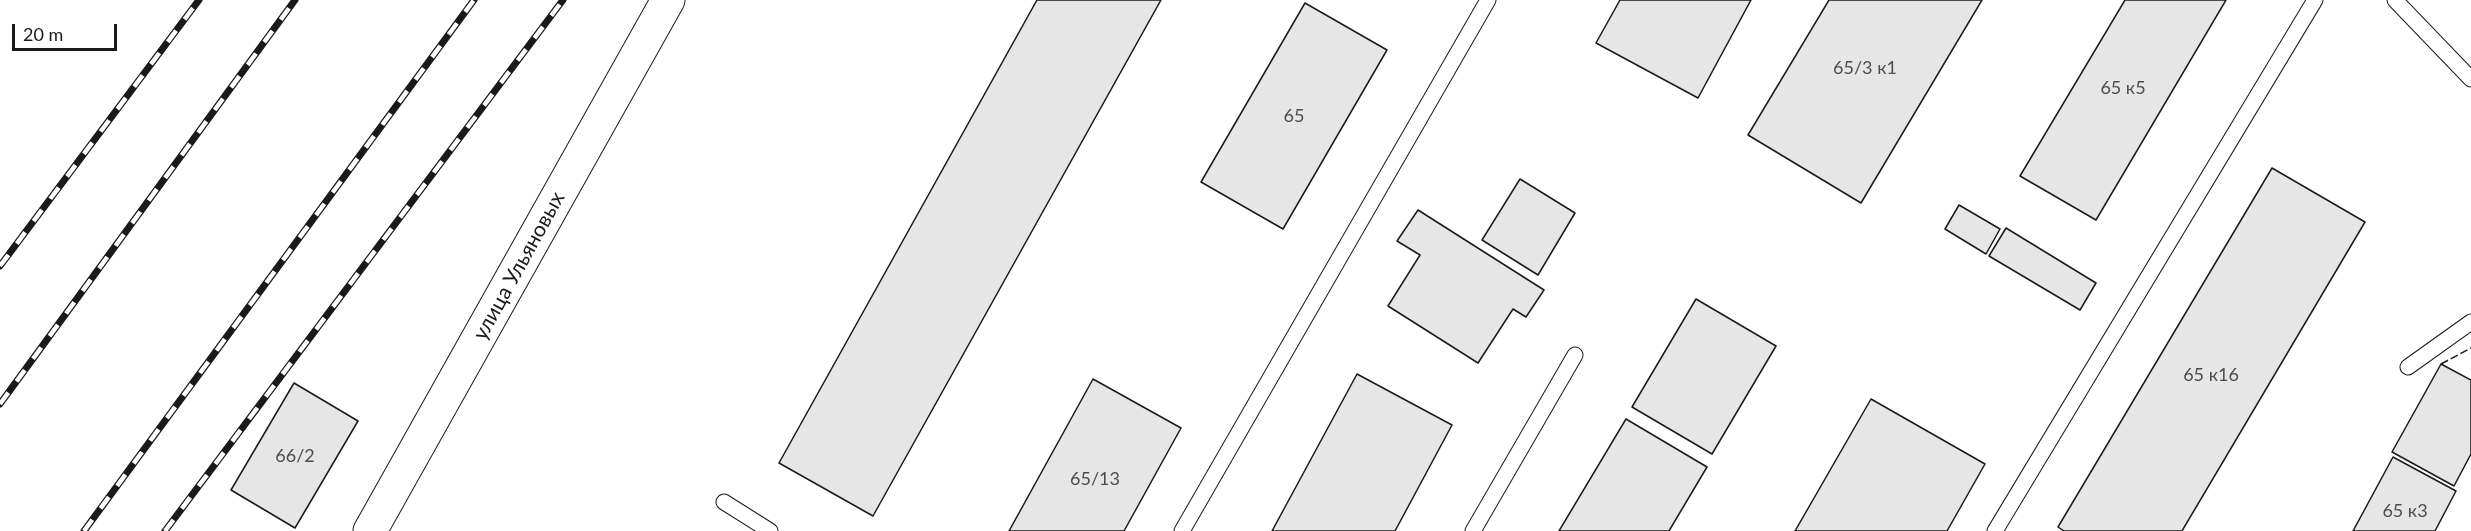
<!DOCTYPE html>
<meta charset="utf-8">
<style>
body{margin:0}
#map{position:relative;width:2471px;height:531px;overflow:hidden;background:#fff;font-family:Lato,sans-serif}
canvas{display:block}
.scale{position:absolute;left:12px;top:24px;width:105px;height:27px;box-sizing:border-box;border:3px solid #1a1a1a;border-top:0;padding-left:8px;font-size:18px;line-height:21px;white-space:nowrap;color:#1a1a1a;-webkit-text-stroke:4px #fff;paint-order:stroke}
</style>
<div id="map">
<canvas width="2471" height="531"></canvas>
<div class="scale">20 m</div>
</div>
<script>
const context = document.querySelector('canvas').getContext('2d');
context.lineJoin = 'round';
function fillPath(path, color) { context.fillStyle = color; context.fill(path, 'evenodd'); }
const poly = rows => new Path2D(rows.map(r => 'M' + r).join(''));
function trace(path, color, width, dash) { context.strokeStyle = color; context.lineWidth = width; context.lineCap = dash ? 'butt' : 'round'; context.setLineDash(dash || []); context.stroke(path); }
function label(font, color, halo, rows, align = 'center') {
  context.font = font + ' Lato,sans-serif'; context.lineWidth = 4.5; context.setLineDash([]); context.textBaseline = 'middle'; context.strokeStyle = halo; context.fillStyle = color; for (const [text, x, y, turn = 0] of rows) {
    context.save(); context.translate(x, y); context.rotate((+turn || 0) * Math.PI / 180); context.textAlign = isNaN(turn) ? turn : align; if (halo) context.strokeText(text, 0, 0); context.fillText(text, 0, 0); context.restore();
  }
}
const building = poly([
 [1037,0,1161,0,873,516,779,463,1037,0],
 [1620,0,1751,0,1698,98,1596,43,1620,0],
 [1829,0,1982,0,1861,203,1748,135,1829,0],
 [2125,0,2226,0,2096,220,2020,176,2125,0],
 [1305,3,1387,50,1283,229,1201,182,1305,3],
 [2272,168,2365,222,2182,531,2064,531,2058,527,2272,168],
 [1520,179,1575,213,1538,275,1482,240,1520,179],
 [1959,205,2000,229,1986,254,1945,229,1959,205],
 [1418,210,1544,290,1526,317,1513,309,1478,363,1388,306,1420,255,1397,241,1418,210],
 [2006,228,2096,283,2080,310,1989,256,2006,228],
 [1696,299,1776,346,1712,454,1632,407,1696,299],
 [2441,364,2471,380,2471,454,2454,486,2392,452,2441,364],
 [1357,374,1452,425,1395,531,1272,531,1357,374],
 [1093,379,1181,428,1124,531,1009,531,1093,379],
 [294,383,358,421,295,528,231,490,294,383],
 [1871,399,1985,464,1947,531,1795,531,1871,399],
 [1626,419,1707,467,1669,531,1559,531,1626,419],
 [2393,457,2456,491,2435,531,2353,531,2393,457]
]);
fillPath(building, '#e6e6e6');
trace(building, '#1a1a1a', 1.5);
const service = poly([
 [2395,0,2471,79],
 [2408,367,2471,322],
 [724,502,770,531],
 [1182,531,1488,0],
 [1473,531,1575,355],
 [1995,531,2315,0]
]);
const tertiary = poly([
 [370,531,668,0]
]);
trace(service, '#1a1a1a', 17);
trace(tertiary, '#1a1a1a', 35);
trace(service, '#fff', 15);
trace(tertiary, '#fff', 33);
const rail = poly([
 [0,266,199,0],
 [0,404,295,0],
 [84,531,474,0],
 [165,531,563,0]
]);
trace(rail, '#1a1a1a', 7);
trace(rail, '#fff', 4.5, [14]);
trace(poly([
 [2441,364,2471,348]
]), '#1a1a1a', 1.5, [8, 3]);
label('18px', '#4d4d4d', null, [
 ["65/3 к1",1865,68],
 ["65 к5",2123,88],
 ["65",1294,116],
 ["65 к16",2211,375],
 ["66/2",295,456],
 ["65/13",1095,479],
 ["65 к3",2405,511]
]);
label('21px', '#1a1a1a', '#fff', [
 ["улица Ульяновых",519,266,-61]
]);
</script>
